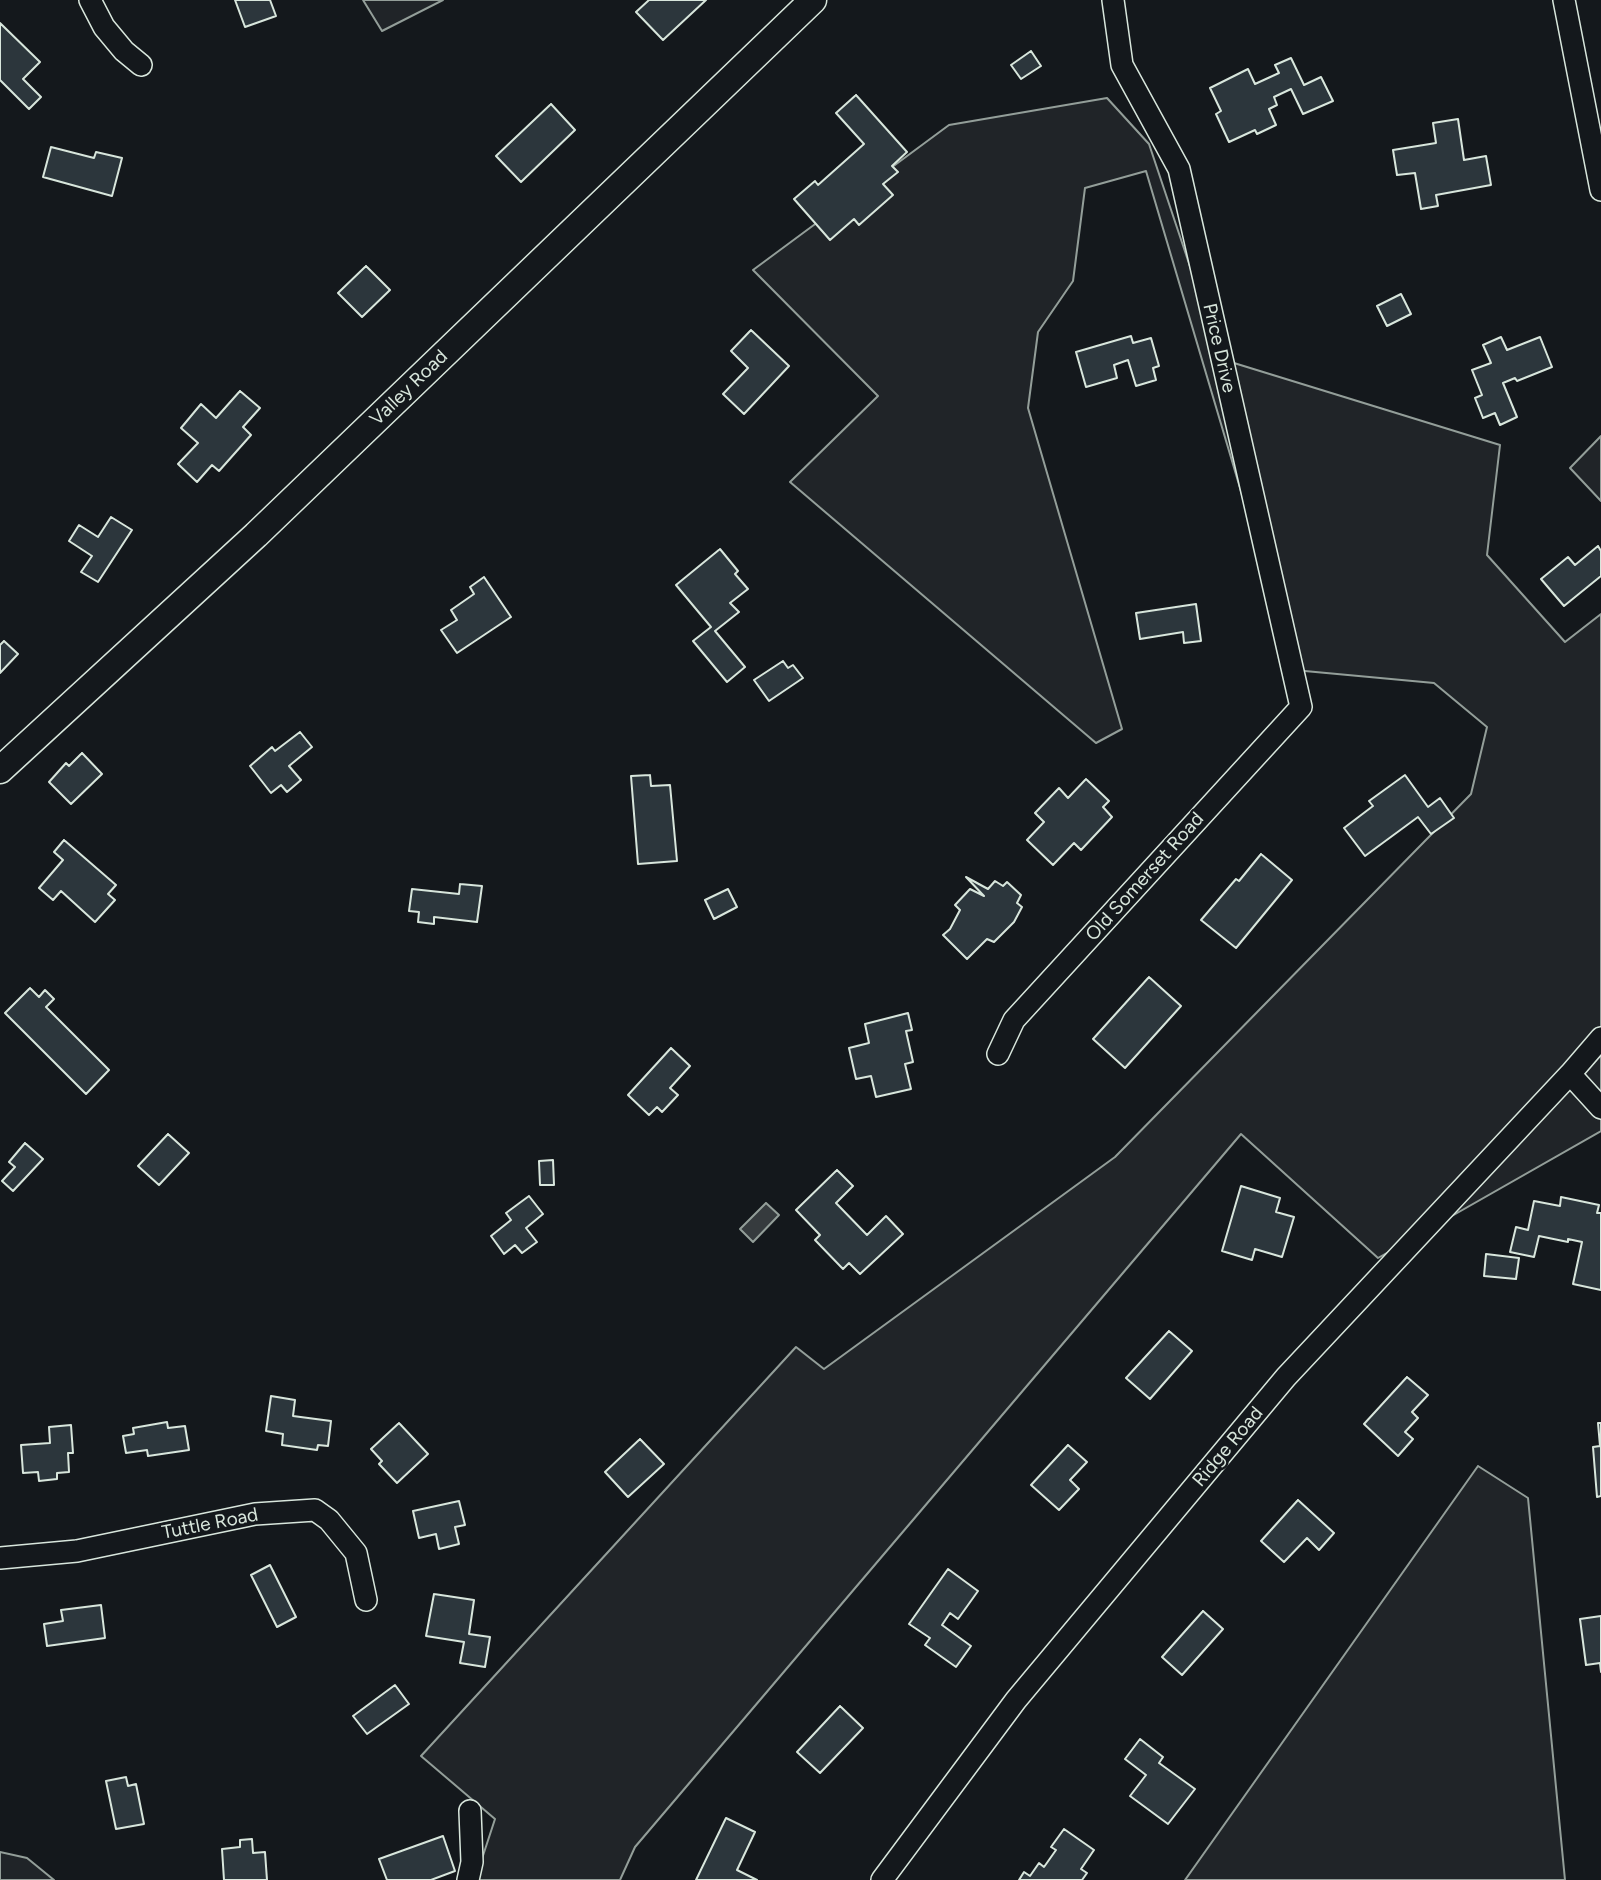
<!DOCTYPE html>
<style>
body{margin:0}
canvas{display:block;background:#14181c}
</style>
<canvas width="1601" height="1880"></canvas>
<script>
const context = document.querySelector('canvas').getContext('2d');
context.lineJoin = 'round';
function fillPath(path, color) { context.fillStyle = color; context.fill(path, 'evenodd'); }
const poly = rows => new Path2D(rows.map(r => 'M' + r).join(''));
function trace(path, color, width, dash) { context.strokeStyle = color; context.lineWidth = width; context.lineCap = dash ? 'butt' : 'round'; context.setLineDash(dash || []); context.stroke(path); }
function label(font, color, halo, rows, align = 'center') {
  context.font = font + ' Figtree,sans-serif'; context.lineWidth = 5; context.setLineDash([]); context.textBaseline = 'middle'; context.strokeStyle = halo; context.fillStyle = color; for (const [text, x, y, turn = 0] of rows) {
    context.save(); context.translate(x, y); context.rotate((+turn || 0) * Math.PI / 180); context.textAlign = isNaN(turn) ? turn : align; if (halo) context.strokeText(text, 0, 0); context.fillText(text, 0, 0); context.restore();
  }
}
const green = poly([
 [363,0,443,0,382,31,363,0],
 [1107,98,1149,144,1221,359,1500,445,1487,555,1565,642,1601,614,1601,1131,1378,1258,1241,1134,635,1847,620,1880,475,1880,495,1819,421,1756,796,1347,824,1369,1115,1157,1471,794,1487,727,1434,683,1294,670,1146,171,1085,188,1073,281,1038,332,1028,408,1122,729,1096,743,790,482,878,396,753,270,949,125,1107,98],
 [1601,436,1601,501,1570,468,1601,436],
 [1478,1466,1528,1498,1565,1880,1185,1880,1478,1466],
 [0,1852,27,1858,54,1880,0,1880,0,1852]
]);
fillPath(green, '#202428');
trace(green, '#939e99', 2);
const water = poly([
 [766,1203,779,1215,753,1242,740,1229,766,1203]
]);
fillPath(water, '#363b3e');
trace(water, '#939e99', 2);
const building = poly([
 [235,0,270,0,276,16,245,27,235,0],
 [649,0,706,0,663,40,636,12,649,0],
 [0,23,40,62,23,79,41,97,29,109,0,80,0,23],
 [1031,51,1041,66,1021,79,1011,65,1031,51],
 [1291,58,1304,85,1321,77,1333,101,1303,114,1291,89,1274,97,1277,105,1269,109,1276,125,1257,134,1255,130,1229,142,1216,114,1221,111,1210,88,1248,69,1255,84,1279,73,1275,65,1291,58],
 [856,95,907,152,892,166,898,172,883,184,893,195,859,225,854,219,830,240,794,199,815,181,818,185,864,144,836,113,856,95],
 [551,104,575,130,521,182,496,156,551,104],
 [1458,119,1464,160,1486,156,1491,185,1436,195,1438,206,1421,209,1415,173,1397,175,1393,150,1436,143,1433,123,1458,119],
 [51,147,94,158,96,152,122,158,112,196,43,177,51,147],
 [366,266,390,290,362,317,338,293,366,266],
 [1401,294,1411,314,1387,326,1377,306,1401,294],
 [751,330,789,366,744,414,723,394,748,368,731,351,751,330],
 [1131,336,1133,343,1151,338,1159,366,1153,368,1156,380,1136,386,1128,360,1114,365,1117,378,1086,387,1076,352,1131,336],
 [1501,337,1507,350,1540,337,1552,367,1517,381,1515,378,1503,383,1517,417,1500,425,1495,413,1483,418,1475,398,1482,395,1472,370,1491,363,1483,345,1501,337],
 [240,391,260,408,243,427,251,435,219,471,212,465,197,482,178,464,198,443,181,428,201,404,216,418,240,391],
 [111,517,132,530,98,582,81,572,92,556,69,541,79,525,98,537,111,517],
 [1598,546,1601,551,1601,576,1564,606,1541,579,1568,557,1575,565,1598,546],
 [720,549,738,571,735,574,748,589,730,603,739,612,715,631,745,667,727,682,693,641,711,627,676,585,720,549],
 [484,577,511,617,457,653,441,630,457,620,451,610,474,594,470,587,484,577],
 [1196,604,1201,641,1184,643,1183,632,1140,639,1136,613,1196,604],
 [4,641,18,654,0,673,0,645,4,641],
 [783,661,788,668,793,665,803,678,769,701,754,680,783,661],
 [300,732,312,747,289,766,301,780,287,792,281,785,271,793,250,766,272,747,275,751,300,732],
 [82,753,102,774,71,804,49,782,66,763,69,766,82,753],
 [650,775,651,786,670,785,677,861,638,864,631,776,650,775],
 [1405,775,1428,807,1440,798,1454,818,1431,834,1418,817,1365,856,1344,828,1373,806,1369,801,1405,775],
 [1086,779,1109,801,1103,807,1112,817,1081,850,1074,843,1053,865,1027,840,1044,822,1035,813,1059,788,1068,798,1086,779],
 [64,840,116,885,108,894,115,900,95,922,61,891,53,900,39,888,63,860,54,852,64,840],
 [1261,854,1292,880,1236,948,1201,920,1236,879,1239,881,1261,854],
 [966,877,988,889,995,881,1003,886,1007,882,1021,895,1017,903,1022,907,1014,922,994,942,987,939,967,959,943,935,950,929,960,910,955,905,970,889,984,896,966,877],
 [460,884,482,886,477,922,434,917,434,924,418,922,419,912,409,911,412,889,459,894,460,884],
 [728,889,737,907,714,919,705,900,728,889],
 [1149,977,1181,1006,1125,1068,1093,1039,1149,977],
 [30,988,39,997,45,990,54,999,46,1007,109,1070,86,1094,5,1013,30,988],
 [908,1013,912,1030,906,1031,913,1062,905,1064,911,1089,876,1097,871,1076,856,1079,849,1048,869,1043,865,1024,908,1013],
 [671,1048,690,1066,670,1088,678,1095,662,1112,657,1107,649,1115,628,1095,671,1048],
 [168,1134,189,1153,159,1185,138,1166,168,1134],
 [25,1143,43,1159,13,1191,2,1181,15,1167,9,1162,25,1143],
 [553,1160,554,1185,540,1185,539,1161,553,1160],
 [837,1170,853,1186,836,1203,867,1235,886,1216,903,1234,860,1274,849,1263,843,1269,815,1240,820,1235,796,1210,837,1170],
 [1241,1186,1280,1198,1276,1212,1294,1217,1282,1257,1255,1249,1252,1260,1222,1251,1241,1186],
 [529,1196,543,1214,526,1228,537,1242,522,1253,515,1245,504,1254,491,1236,511,1220,506,1213,529,1196],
 [1561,1197,1599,1205,1597,1213,1601,1213,1601,1290,1573,1284,1582,1242,1568,1239,1568,1242,1539,1236,1534,1257,1510,1252,1516,1227,1528,1230,1534,1201,1560,1206,1561,1197],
 [1486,1254,1519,1258,1516,1279,1484,1276,1486,1254],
 [1169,1331,1192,1351,1150,1399,1126,1378,1169,1331],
 [1407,1377,1428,1395,1412,1412,1418,1418,1405,1432,1413,1439,1398,1456,1364,1424,1407,1377],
 [271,1396,295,1400,293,1416,331,1421,328,1446,318,1445,317,1450,282,1445,283,1434,266,1431,271,1396],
 [167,1422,168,1428,185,1426,189,1450,148,1456,147,1450,126,1453,123,1436,134,1434,133,1428,167,1422],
 [399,1423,428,1454,397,1483,379,1464,382,1461,371,1449,399,1423],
 [1598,1423,1601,1423,1601,1496,1597,1497,1593,1447,1600,1446,1598,1423],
 [71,1425,73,1453,68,1453,69,1472,57,1473,57,1479,39,1481,38,1472,23,1473,21,1445,50,1443,49,1427,71,1425],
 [640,1439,664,1464,628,1497,605,1472,640,1439],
 [1068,1445,1087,1462,1070,1480,1079,1489,1059,1510,1031,1485,1068,1445],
 [1298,1500,1334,1533,1319,1550,1307,1538,1284,1562,1261,1541,1298,1500],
 [459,1501,465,1525,455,1527,459,1544,439,1549,436,1534,419,1538,413,1511,459,1501],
 [270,1565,296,1617,277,1627,251,1575,270,1565],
 [948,1569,978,1591,958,1619,950,1613,942,1625,971,1646,956,1667,925,1645,930,1638,909,1624,948,1569],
 [434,1594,474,1600,469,1634,490,1637,485,1667,460,1663,464,1642,426,1636,434,1594],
 [101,1605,105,1638,47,1646,44,1624,63,1621,61,1610,101,1605],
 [1203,1611,1223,1629,1182,1675,1162,1657,1203,1611],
 [1601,1616,1601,1672,1600,1663,1586,1665,1580,1619,1601,1616],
 [395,1685,409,1704,367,1734,353,1716,395,1685],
 [840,1706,863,1728,820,1773,797,1752,840,1706],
 [1140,1739,1163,1757,1159,1763,1195,1789,1168,1824,1130,1796,1146,1775,1125,1759,1140,1739],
 [126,1777,128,1786,136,1784,144,1824,116,1829,106,1781,126,1777],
 [726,1818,755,1832,737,1870,757,1880,696,1880,726,1818],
 [1064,1829,1094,1850,1081,1869,1087,1873,1082,1880,1019,1880,1024,1872,1030,1876,1039,1863,1044,1867,1056,1850,1051,1847,1064,1829],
 [443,1836,455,1871,431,1880,387,1880,379,1859,443,1836],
 [252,1839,253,1853,265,1852,267,1880,224,1880,222,1849,240,1847,240,1840,252,1839]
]);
fillPath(building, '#2c363c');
trace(building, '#d8e6dc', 2);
const minor = poly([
 [90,0,104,27,124,51,141,65],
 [1564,0,1601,190],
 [998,1054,1014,1020,1301,707,1179,169,1122,65,1113,0],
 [1570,1074,1601,1108],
 [0,1558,77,1551,255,1514,315,1510,329,1520,356,1553,366,1600],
 [468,1880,472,1862,470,1811],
 [882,1880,1016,1700,1286,1377,1570,1074,1601,1038]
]);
const major = poly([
 [0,770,256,535,813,0]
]);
trace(minor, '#d8e6dc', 24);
trace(major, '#d8e6dc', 29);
trace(minor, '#14181c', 21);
trace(major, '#14181c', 26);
label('19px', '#d8e6dc', '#14181c', [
 ["Price Drive",1219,348,77],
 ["Valley Road",409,388,-44],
 ["Old Somerset Road",1145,877,-48],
 ["Ridge Road",1228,1447,-50],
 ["Tuttle Road",210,1524,-11]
]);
</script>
